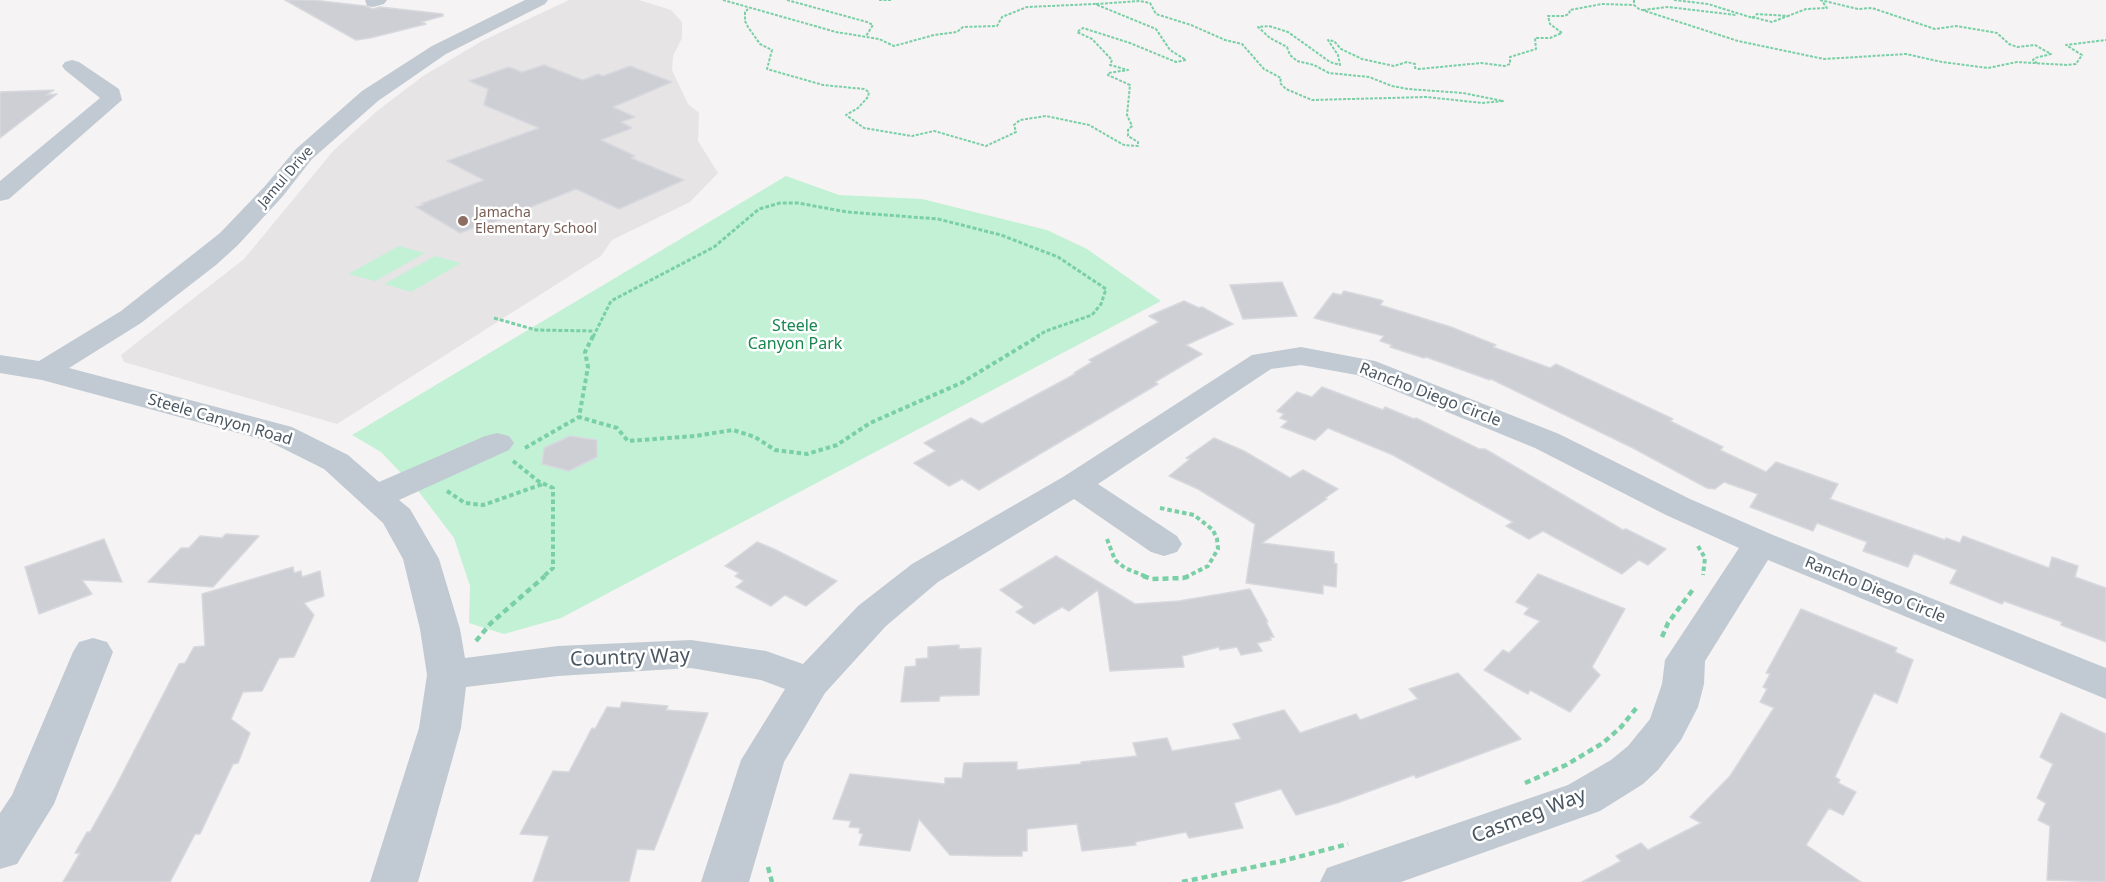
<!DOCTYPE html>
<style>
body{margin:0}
canvas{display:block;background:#f5f3f3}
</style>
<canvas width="2106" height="882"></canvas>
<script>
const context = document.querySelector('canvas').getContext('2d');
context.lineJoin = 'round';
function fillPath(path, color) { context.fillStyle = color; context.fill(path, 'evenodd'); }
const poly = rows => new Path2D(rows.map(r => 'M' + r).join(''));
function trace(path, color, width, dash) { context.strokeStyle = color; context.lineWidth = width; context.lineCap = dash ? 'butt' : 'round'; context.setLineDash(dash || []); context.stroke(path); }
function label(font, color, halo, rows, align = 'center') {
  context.font = font + ' "Noto Sans",sans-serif'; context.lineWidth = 5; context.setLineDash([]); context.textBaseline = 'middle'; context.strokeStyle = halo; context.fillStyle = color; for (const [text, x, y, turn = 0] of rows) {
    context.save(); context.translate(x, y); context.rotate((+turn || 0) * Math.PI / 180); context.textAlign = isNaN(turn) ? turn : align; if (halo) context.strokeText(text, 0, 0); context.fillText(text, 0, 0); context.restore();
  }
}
fillPath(poly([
 [569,0,639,0,671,10,682,22,682,38,673,56,672,70,688,104,699,113,698,141,718,173,690,202,612,240,601,256,337,424,124,362,121,355,244,259,334,150,377,111,423,76,482,41]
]), '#e6e4e5');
fillPath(poly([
 [786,176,839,195,922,199,1047,230,1087,249,1161,301,561,618,504,634,469,623,470,586,454,538,419,492,381,452,352,435],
 [399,246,425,253,375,281,348,274],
 [435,256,461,263,411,292,384,284]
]), '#c3f1d5');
const building = poly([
 [285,0,313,0,365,6,373,9,380,7,443,14,443,16,421,22,426,24,370,38,356,40,285,0],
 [544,65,583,80,598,74,603,76,630,66,672,82,613,107,635,117,621,122,632,128,601,140,635,156,631,158,684,180,619,209,576,189,486,225,484,224,460,233,416,207,423,205,421,204,484,180,447,161,539,128,484,105,488,89,469,81,509,67,522,72,544,65],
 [54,90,46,95,57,94,0,138,0,92,54,90],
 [1282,282,1297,316,1243,319,1230,285,1282,282],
 [1344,291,1381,300,1383,301,1380,305,1451,327,1496,345,1493,347,1550,368,1556,364,1673,419,1670,421,1723,447,1720,450,1766,472,1776,462,1838,484,1830,499,1945,540,1946,538,1960,543,1963,536,2049,568,2052,557,2078,566,2075,577,2106,588,2106,642,2061,625,2062,622,2004,601,2002,604,1950,583,1957,570,1914,553,1908,567,1863,551,1867,542,1817,523,1813,531,1750,507,1758,494,1724,482,1715,489,1707,488,1633,448,1491,379,1490,380,1426,357,1424,358,1390,347,1392,345,1380,341,1384,336,1314,318,1333,293,1341,295,1344,291],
 [1184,301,1199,308,1202,307,1233,324,1186,345,1202,354,1155,382,1158,384,979,490,962,479,949,486,914,463,936,451,924,443,971,418,982,424,1075,374,1074,373,1092,362,1089,360,1159,322,1149,316,1184,301],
 [1322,387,1383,410,1385,407,1414,419,1416,418,1479,449,1485,449,1623,530,1626,529,1666,549,1648,565,1639,560,1622,574,1543,531,1529,539,1506,526,1513,522,1393,455,1328,428,1315,440,1281,427,1288,421,1280,418,1284,414,1277,411,1297,392,1312,397,1322,387],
 [570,436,597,440,597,457,569,471,542,464,544,448,570,436],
 [1214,438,1244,451,1290,478,1303,470,1338,489,1325,498,1327,499,1262,543,1334,552,1334,563,1337,564,1336,587,1323,585,1323,594,1246,583,1255,524,1198,489,1169,476,1190,459,1186,458,1214,438],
 [226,534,259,536,213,587,148,582,181,548,189,548,200,536,222,538,226,534],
 [104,539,122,582,82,580,92,594,39,614,25,567,104,539],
 [757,542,774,549,837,581,806,606,785,595,771,606,736,587,744,581,735,576,739,573,725,566,757,542],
 [1056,556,1135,604,1179,601,1250,589,1268,622,1266,622,1274,637,1270,637,1271,640,1257,643,1262,651,1241,655,1237,647,1220,650,1219,647,1182,656,1184,667,1110,671,1098,590,1069,611,1062,607,1034,624,1016,612,1024,607,1000,590,1056,556],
 [293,567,294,573,301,571,302,577,320,571,324,596,304,603,314,615,294,657,279,658,262,691,243,692,231,719,250,733,238,763,233,764,200,834,195,834,170,882,63,882,80,853,75,853,87,832,90,832,116,786,179,664,185,663,194,647,205,646,202,594,293,567],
 [1538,574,1625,609,1592,667,1600,675,1570,712,1530,690,1528,694,1484,670,1503,650,1509,653,1540,621,1524,614,1529,608,1516,602,1538,574],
 [1801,609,1897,648,1895,652,1913,660,1897,703,1874,693,1835,777,1840,780,1838,783,1856,792,1843,815,1829,808,1806,845,1861,882,1582,882,1621,861,1616,856,1641,843,1648,850,1701,823,1690,817,1730,776,1774,708,1760,702,1767,689,1763,687,1770,674,1766,673,1801,609],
 [959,645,959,649,981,648,979,695,940,696,939,701,901,702,905,667,916,666,916,659,928,658,928,647,959,645],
 [1458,673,1521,739,1416,778,1414,775,1337,803,1296,815,1281,789,1234,803,1243,828,1189,838,1186,832,1135,842,1136,845,1082,851,1077,824,1027,829,1027,851,1022,851,1022,856,995,856,950,855,919,819,910,851,859,845,863,834,859,833,860,828,849,827,851,821,833,819,850,774,945,784,945,778,962,778,964,763,1017,762,1017,770,1081,764,1081,762,1137,756,1133,743,1167,738,1172,751,1241,739,1233,724,1284,710,1300,733,1356,714,1360,720,1418,699,1409,689,1458,673],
 [622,702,668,706,666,710,708,713,654,850,637,849,629,882,533,882,549,836,520,834,553,771,569,772,592,728,595,729,607,707,620,708,622,702],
 [2061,713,2106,734,2106,882,2047,880,2050,826,2038,820,2046,803,2037,798,2053,764,2040,757,2061,713]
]);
fillPath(building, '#cdcfd5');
trace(building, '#d7d9de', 1.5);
trace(poly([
 [723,0,836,32,879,39,894,46,934,35,957,32,963,27,997,26,1002,17,1027,7,1095,4,1156,29,1170,50,1186,60,1176,62,1130,43,1083,28,1077,32,1092,39,1112,60,1110,65,1128,70,1108,73,1108,75,1130,85,1127,115,1132,126,1128,130,1128,136,1138,142,1138,146,1124,145,1089,125,1046,116,1020,120,1014,125,1016,132,986,146,934,131,912,136,864,128,846,115,858,108,868,97,869,92,864,89,823,85,767,69,772,50,760,44,748,27,745,21,745,12,748,9],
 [787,0,867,22,873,25,866,36],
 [879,0,891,0],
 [1634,0,1634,5,1639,9,1738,41,1824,59,1906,54,1942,62,1988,68,2017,62,2067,65,2076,64,2082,55,2066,45,2106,40],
 [1674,0,1708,4,1753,18,1757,14,1788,16,1806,9,1827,8,1822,1],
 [1820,0,1858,9,1872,8,1935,29,1956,26,1997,33,2009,44,2017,47,2035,45,2051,54,2035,58,2033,60,2037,63],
 [1096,4,1140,1,1150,3,1156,14,1191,25,1225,40,1242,44,1264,69,1281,78,1280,83,1286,89,1312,100,1427,97,1482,103,1503,101,1463,93,1408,89,1392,86,1369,77,1329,73,1314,65,1297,61,1290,55,1287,47,1270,38,1258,27,1269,26,1288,32,1330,62,1340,65,1338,55,1328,40,1334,41,1341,49,1362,59,1394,66,1407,62,1415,64,1415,68,1419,69,1481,63,1505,66,1510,64,1510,57,1536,49,1535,38,1550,38,1562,33,1550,24,1548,16,1564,16,1569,14,1570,10,1602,4,1634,5],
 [1643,10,1668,7,1736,15],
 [1752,17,1772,22,1788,16]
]), '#7ad0a6', 2, [3, 1.5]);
trace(poly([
 [494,318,536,330,594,331],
 [593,337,611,301,714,247,759,209,780,203,798,203,847,212,938,219,1001,235,1058,257,1106,289,1101,304,1092,315,1046,331,1036,337]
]), '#7ad0a6', 3, [4, 2]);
trace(poly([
 [593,336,585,352,588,367,579,417,617,428,628,441,695,436,733,430,755,437,775,450,807,454,837,445,870,423,961,383,1039,336],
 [525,448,579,417],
 [513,461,538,481,553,488,553,568,543,577],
 [447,491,465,503,483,505,543,484],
 [1160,508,1194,515,1213,530,1217,539,1218,549,1208,566,1186,577],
 [1107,539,1115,560,1125,568,1147,577],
 [1698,546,1705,558,1703,575]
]), '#7ad0a6', 4, [4.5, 3]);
trace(poly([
 [1143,576,1152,579,1183,578,1190,576],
 [1662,637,1668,623,1694,588],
 [476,641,491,623,545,576],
 [1525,783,1566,765,1603,743,1621,727,1638,706],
 [768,867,772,882],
 [1182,882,1282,861,1348,844]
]), '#7ad0a6', 4.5, [6, 4]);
fillPath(poly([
 [365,0,387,0,384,4,373,7,367,6,365,0],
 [525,0,548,0,545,4,446,54,378,101,312,159,283,196,238,245,216,265,141,323,69,368,292,427,348,455,379,482,485,436,497,433,509,436,514,443,509,450,399,500,410,509,439,559,460,629,465,658,558,646,691,640,766,651,803,664,858,606,912,564,1063,477,1252,355,1301,347,1375,361,1559,434,1690,499,1773,535,2106,668,2106,699,1768,560,1705,661,1704,684,1698,707,1681,740,1658,770,1643,784,1600,811,1401,882,1320,882,1327,868,1568,785,1611,760,1628,746,1650,719,1662,684,1665,660,1739,548,1666,515,1535,448,1357,375,1301,365,1271,369,1098,484,1177,536,1182,544,1177,552,1164,556,1151,552,1074,499,938,582,886,626,825,693,784,762,749,882,701,882,741,760,785,689,761,680,691,668,558,676,466,687,461,728,418,882,370,882,419,728,427,675,420,629,403,559,383,523,324,469,268,441,42,380,0,373,0,355,39,361,121,311,220,233,265,186,296,149,362,91,432,46,525,0],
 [72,60,79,62,119,89,122,100,9,199,0,201,0,181,100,98,65,70,62,66,65,62,72,60],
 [93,638,107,642,113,652,54,804,17,864,0,869,0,813,12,795,73,652,79,642,93,638]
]), '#c1cad2');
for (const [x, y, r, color] of [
 [463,221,6,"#8d6e63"]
]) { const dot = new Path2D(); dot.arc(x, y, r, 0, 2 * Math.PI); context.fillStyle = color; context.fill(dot); trace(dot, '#fff', 2); }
label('14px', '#4a5661', '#fff', [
 ["Jamul Drive",286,177,-49]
]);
label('14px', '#785e54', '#fff', [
 ["Jamacha",475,213],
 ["Elementary School",475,229]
], 'left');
label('16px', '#17864f', '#fff', [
 ["Steele",795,326],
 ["Canyon Park",795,344]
]);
label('16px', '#4a5661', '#fff', [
 ["Rancho Diego Circle",1430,395,21],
 ["Steele Canyon Road",220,420,16],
 ["Rancho Diego Circle",1875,590,22]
]);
label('20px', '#4a5661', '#fff', [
 ["Country Way",630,658,-2],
 ["Casmeg Way",1529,816,-21]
]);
</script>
